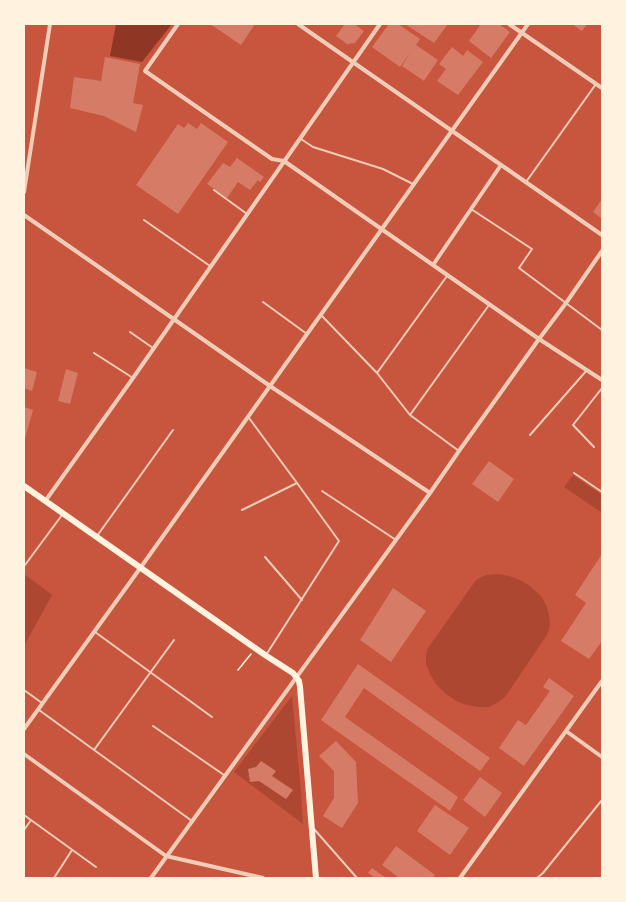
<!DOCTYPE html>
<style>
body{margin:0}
#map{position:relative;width:626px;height:902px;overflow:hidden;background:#c8553d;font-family:"DM Sans",sans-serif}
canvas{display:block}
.frame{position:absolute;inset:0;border:25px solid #fff3e0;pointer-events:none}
</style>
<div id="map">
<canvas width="626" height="902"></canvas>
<div class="frame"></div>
</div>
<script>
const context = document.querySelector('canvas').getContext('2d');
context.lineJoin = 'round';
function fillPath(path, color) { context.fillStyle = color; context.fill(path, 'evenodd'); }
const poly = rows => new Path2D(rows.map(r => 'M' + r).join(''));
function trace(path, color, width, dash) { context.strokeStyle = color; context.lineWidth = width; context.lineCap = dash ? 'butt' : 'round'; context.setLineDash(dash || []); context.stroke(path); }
fillPath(poly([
 [573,475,602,495,602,513,564,487],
 [24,574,52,595,24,646],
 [499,574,509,576,520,580,530,586,541,596,546,605,549,614,550,625,547,635,505,697,497,703,489,707,478,707,467,705,456,701,445,693,436,684,430,674,426,664,426,655,428,648,476,580,486,575],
 [292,696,301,792,303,824,234,772]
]), '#ae4732');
fillPath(poly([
 [116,24,172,24,142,62,110,56]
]), '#8f3625');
fillPath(poly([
 [210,24,255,24,241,45],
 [345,24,354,24,364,31,355,43,347,44,336,36],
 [389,24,398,24,420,39,416,45,438,60,424,81,402,66,410,53,400,67,372,47],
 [405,24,448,24,434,43],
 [481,24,499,24,510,32,491,58,469,41],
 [572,24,587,24,582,31],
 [452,47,463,56,467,50,483,62,458,95,437,81,446,69,439,64],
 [105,57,140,64,133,103,143,105,136,132,104,116,70,108,74,77,101,81],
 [188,123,197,129,201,123,228,142,178,214,136,185,178,124,184,128],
 [237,158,264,177,260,182,258,180,250,190,238,182,227,198,207,184,223,163,230,167],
 [602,199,602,219,593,212],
 [24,368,37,372,32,391,24,388],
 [66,369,78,373,70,404,58,401],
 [24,407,33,410,24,442],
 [489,461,514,479,498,502,472,484],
 [602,554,602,641,589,659,561,641,586,603,575,595],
 [393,588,426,611,391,662,360,640],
 [358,664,490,758,480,771,364,688,345,717,458,797,450,811,321,720],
 [549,678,574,696,524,766,499,748,518,720,526,725,550,691,543,687],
 [336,741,356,762,358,803,342,828,323,816,334,798,334,771,319,756],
 [261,761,276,771,272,776,293,790,286,799,259,781,250,782,248,769,256,767],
 [480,777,502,793,485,817,463,800],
 [435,805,469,828,450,855,417,831],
 [396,846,435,875,432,878,399,878,382,865],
 [372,868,386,878,375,878,368,873]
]), '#d67c66');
trace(poly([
 [238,670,251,654]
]), '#fff3e0', 1.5);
trace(poly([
 [301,139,313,147,383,169,413,184],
 [526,182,596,84],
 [214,190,247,214],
 [471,209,532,249,519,268,602,330],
 [144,220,210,266],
 [263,302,307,334],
 [321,315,377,373,410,415,459,451],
 [130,332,153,348],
 [94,353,133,378],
 [377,373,447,276],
 [410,415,489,305],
 [249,418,297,483,339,541,266,655],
 [530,435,587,370],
 [594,447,573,425,602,388],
 [574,473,602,492],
 [322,491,396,540],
 [242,510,297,483],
 [97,536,173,430],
 [265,557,302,600],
 [25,565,62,515],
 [95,632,212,717],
 [24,690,42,703],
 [39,710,192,821],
 [153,726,224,775],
 [94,750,174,640],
 [24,815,96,867],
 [314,829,357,878],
 [24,830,31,820],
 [54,878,72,850],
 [537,878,543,873,602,800]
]), '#f1ccb7', 2);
trace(poly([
 [178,24,145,71,272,159,284,161,539,339,602,380],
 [298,24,602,235],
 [509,24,602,88],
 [24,192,50,24],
 [24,215,270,386,430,493],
 [433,265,501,165],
 [46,500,133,378,380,24],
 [24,729,141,567,528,24],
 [566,731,602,757],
 [24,754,166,856,263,878],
 [151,878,430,493,459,451,539,339,566,303,602,251],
 [460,878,602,681]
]), '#f1ccb7', 4);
trace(poly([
 [24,486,265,655,293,673,299,681,300,687,316,878]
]), '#fff3e0', 6);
</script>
